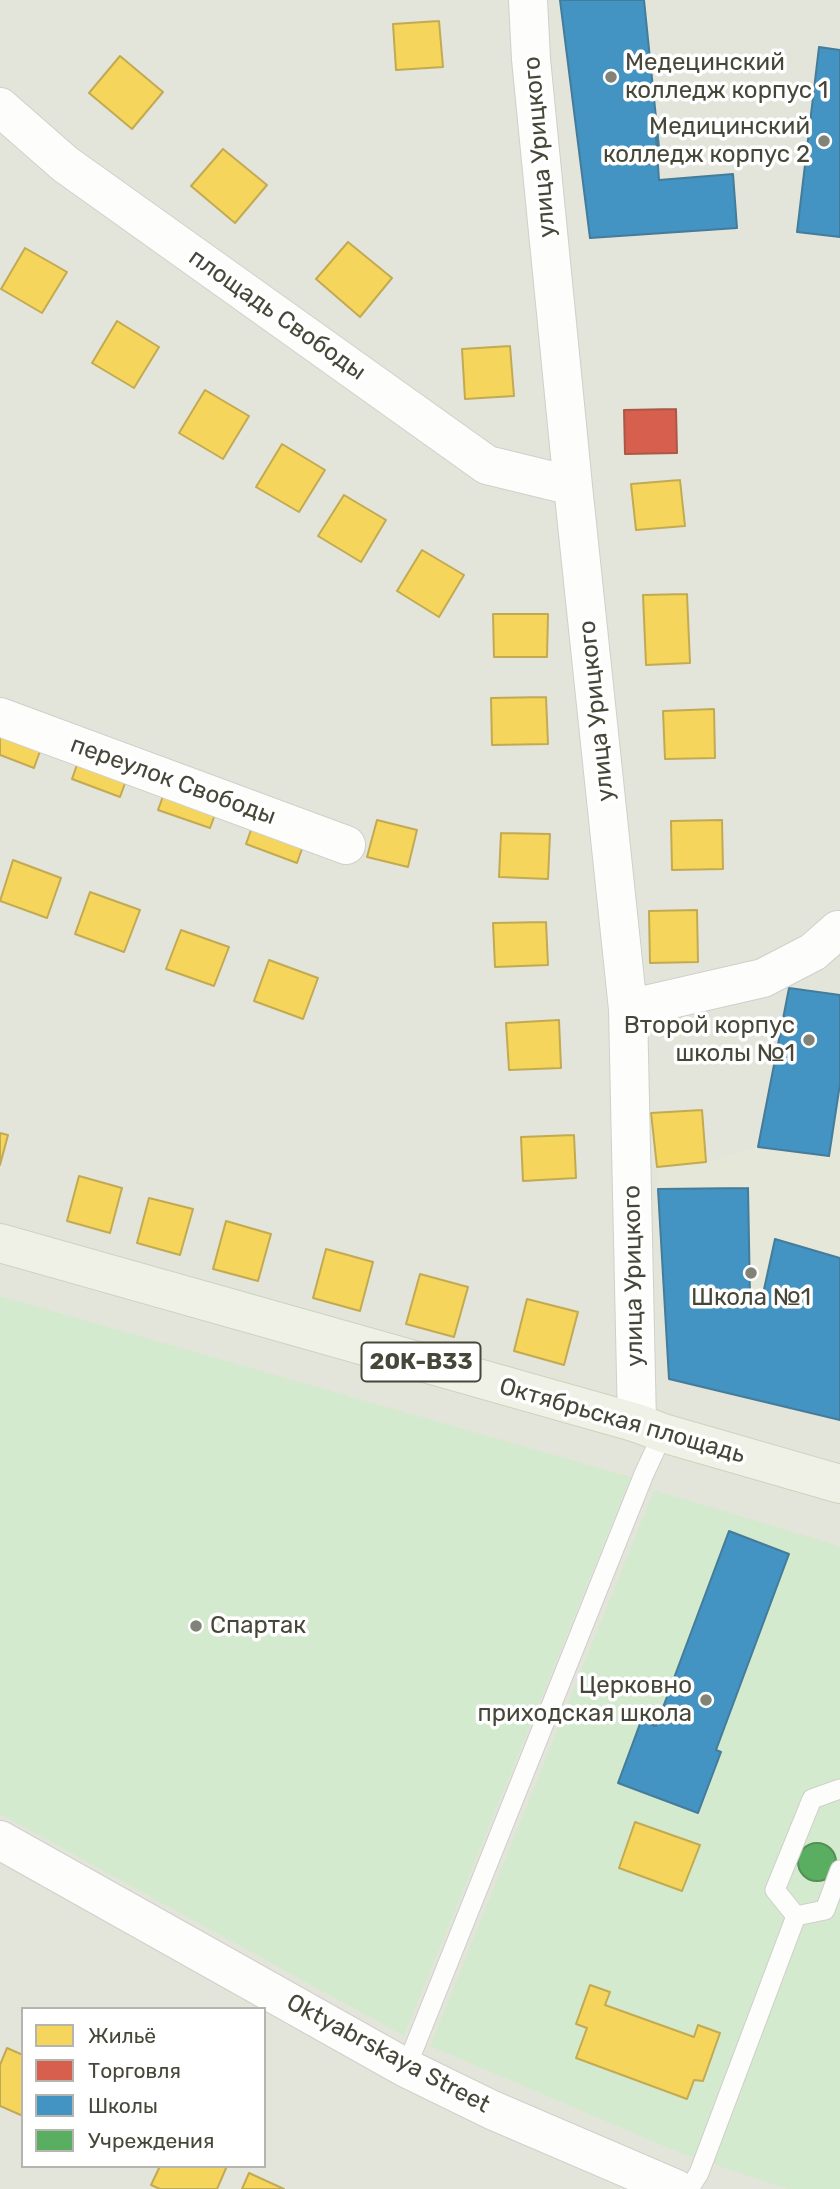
<!DOCTYPE html>
<meta charset="utf-8">
<style>
body{margin:0}
#map{position:relative;width:840px;height:2189px;overflow:hidden;background:#f1f2ec;font-family:Rubik,sans-serif}
canvas{display:block}
.legend{position:absolute;left:21px;top:2007px;width:245px;height:161px;box-sizing:border-box;background:#fff;border:2px solid #b5b5b0;margin:0;padding:9px 12px;list-style:none;font-size:21px;color:#474739}
.legend li{display:flex;align-items:center;gap:14px;height:35px}
.legend b{width:35px;border:2px solid #b5b5b0}
</style>
<div id="map">
<canvas width="840" height="2189"></canvas>
<ul class="legend">
<li><b style="height:19px;background:#f6d55c"></b>Жильё</li>
<li><b style="height:19px;background:#d6604d"></b>Торговля</li>
<li><b style="height:19px;background:#4393c3"></b>Школы</li>
<li><b style="height:19px;background:#5aae61"></b>Учреждения</li>
</ul>
</div>
<script>
const context = document.querySelector('canvas').getContext('2d');
context.lineJoin = 'round';
function fillPath(path, color) { context.fillStyle = color; context.fill(path, 'evenodd'); }
const poly = rows => new Path2D(rows.map(r => 'M' + r).join(''));
function trace(path, color, width, dash) { context.strokeStyle = color; context.lineWidth = width; context.lineCap = dash ? 'butt' : 'round'; context.setLineDash(dash || []); context.stroke(path); }
function label(font, color, halo, rows, align = 'center') {
  context.font = font + ' Rubik,sans-serif'; context.lineWidth = 7; context.setLineDash([]); context.textBaseline = 'middle'; context.strokeStyle = halo; context.fillStyle = color; for (const [text, x, y, turn = 0] of rows) {
    context.save(); context.translate(x, y); context.rotate((+turn || 0) * Math.PI / 180); context.textAlign = isNaN(turn) ? turn : align; if (halo) context.strokeText(text, 0, 0); context.fillText(text, 0, 0); context.restore();
  }
}
fillPath(poly([
 [0,0,840,0,840,2189,0,2189],
 [23,2009,264,2009,264,2166,23,2166]
]), '#e3e5db');
fillPath(poly([
 [789,988,840,996,840,1420,669,1379,657,1167,706,1162,758,1147]
]), '#e5e7d9');
fillPath(poly([
 [0,1296,631,1477,404,2036,0,1814],
 [654,1490,840,1546,840,2189,788,2189,680,2153,430,2046]
]), '#d4eacf');
const homes = poly([
 [439,21,443,67,396,70,393,24,439,21],
 [120,56,163,92,132,129,89,93,120,56],
 [223,149,267,185,235,223,191,186,223,149],
 [348,242,392,278,360,317,316,279,348,242],
 [25,248,67,272,42,313,1,289,25,248],
 [117,321,159,347,134,388,92,363,117,321],
 [510,346,514,396,465,399,462,349,510,346],
 [205,390,249,416,223,459,179,433,205,390],
 [282,444,325,470,299,512,256,487,282,444],
 [680,480,685,526,636,530,631,484,680,480],
 [344,495,386,520,361,562,318,536,344,495],
 [422,550,464,575,439,617,397,591,422,550],
 [687,594,690,663,646,665,643,595,687,594],
 [493,614,548,614,547,657,494,657,493,614],
 [546,697,548,744,492,745,491,698,546,697],
 [0,708,49,726,34,768,0,755,0,708],
 [714,709,715,758,665,759,663,711,714,709],
 [86,739,135,756,120,797,72,779,86,739],
 [174,766,226,785,210,828,158,810,174,766],
 [261,802,312,820,297,863,246,844,261,802],
 [377,820,417,830,408,867,367,857,377,820],
 [722,820,723,869,672,870,671,821,722,820],
 [501,833,550,834,548,879,499,877,501,833],
 [13,860,61,878,47,918,0,901,13,860],
 [90,892,140,910,124,952,75,934,90,892],
 [697,910,698,962,650,963,649,911,697,910],
 [546,922,548,965,495,967,493,923,546,922],
 [181,930,229,947,214,986,166,969,181,930],
 [269,960,318,978,303,1019,254,1001,269,960],
 [559,1020,561,1068,509,1070,506,1023,559,1020],
 [702,1110,706,1162,657,1167,651,1113,702,1110],
 [0,1133,8,1135,0,1165,0,1133],
 [574,1135,576,1178,523,1181,521,1137,574,1135],
 [79,1176,122,1188,110,1233,67,1221,79,1176],
 [149,1198,193,1209,180,1255,137,1243,149,1198],
 [226,1221,271,1234,258,1281,213,1269,226,1221],
 [326,1249,373,1262,360,1311,313,1298,326,1249],
 [420,1274,468,1287,454,1337,406,1324,420,1274],
 [527,1299,578,1312,564,1365,514,1351,527,1299],
 [635,1822,700,1845,682,1891,619,1868,635,1822],
 [590,1985,610,1992,605,2005,694,2037,698,2025,720,2033,703,2081,694,2080,687,2099,576,2058,587,2028,576,2024,590,1985],
 [7,2048,23,2055,23,2116,0,2106,0,2065,7,2048],
 [160,2166,227,2166,217,2189,160,2189,151,2185,160,2166],
 [249,2173,284,2189,242,2189,249,2173]
]);
fillPath(homes, '#f6d55c');
trace(homes, '#c2aa52', 2);
const shops = poly([
 [676,409,677,453,625,454,624,410,676,409]
]);
fillPath(shops, '#d6604d');
trace(shops, '#ab5847', 2);
const schools = poly([
 [560,0,644,0,659,147,656,137,659,180,733,174,737,228,590,238,560,0],
 [819,47,840,50,840,237,797,232,819,47],
 [789,988,840,995,840,1084,829,1156,758,1147,789,988],
 [748,1188,750,1296,763,1294,775,1239,840,1258,840,1420,669,1379,658,1189,748,1188],
 [729,1531,789,1554,716,1750,721,1752,698,1813,618,1783,641,1721,656,1726,729,1531]
]);
fillPath(schools, '#4393c3');
trace(schools, '#447c9a', 2);
const public = poly([
 '798 1862a19 19 0 1 1 38 0a19 19 0 1 1-38 0Z'
]);
fillPath(public, '#5aae61');
trace(public, '#548f55', 2);
const lane = poly([
 [796,1916,775,1890,812,1799,840,1789],
 [406,2068,644,1474,663,1433],
 [689,2189,699,2173,796,1916,825,1910,840,1870]
]);
const street = poly([
 [528,0,531,59,573,486,628,1009,637,1423],
 [0,107,65,164,487,465,573,486],
 [0,717,346,845],
 [628,1009,763,978,813,952,838,930],
 [0,1840,406,2068,492,2110,676,2189]
]);
const primary = poly([
 [0,1243,637,1423,663,1433,840,1484]
]);
trace(lane, '#cfd0ca', 21);
trace(street, '#cfd0ca', 40);
trace(primary, '#cfd2bc', 40);
trace(lane, '#fdfdfc', 19);
trace(street, '#fdfdfc', 38);
trace(primary, '#eff0e6', 38);
for (const [x, y, r, color] of [
 [611,77,7,"#828378"],
 [824,141,7,"#828378"],
 [809,1040,7,"#828378"],
 [751,1273,7,"#828378"],
 [196,1626,7,"#828378"],
 [706,1700,7,"#828378"]
]) { const dot = new Path2D(); dot.arc(x, y, r, 0, 2 * Math.PI); context.fillStyle = color; context.fill(dot); trace(dot, '#fff', 2.5); }
for (const [x, y, w] of [
 [421,1362,119]
]) { const box = new Path2D(); box.roundRect(x - w / 2, y - 19.5, w, 39, 5); context.fillStyle = '#fff'; context.fill(box); trace(box, '#474739', 2); }
label('bold 23px', '#474739', null, [
 ["20К-В33",421,1362]
]);
label('24px', '#474739', '#fff', [
 ["Медецинский",625,63,"left"],
 ["колледж корпус 1",625,91,"left"],
 ["Медицинский",810,127],
 ["колледж корпус 2",810,155],
 ["Второй корпус",795,1026],
 ["школы №1",795,1054],
 ["Школа №1",751,1298,"center"],
 ["Спартак",210,1626,"left"],
 ["Церковно",692,1686],
 ["приходская школа",692,1714]
], 'right');
label('24px', '#474739', '#fff', [
 ["улица Урицкого",540,147,-95],
 ["площадь Свободы",277,315,35],
 ["улица Урицкого",597,711,-96],
 ["переулок Свободы",173,781,20],
 ["улица Урицкого",634,1276,-91],
 ["Октябрьская площадь",622,1421,16],
 ["Oktyabrskaya Street",388,2054,28]
]);
</script>
